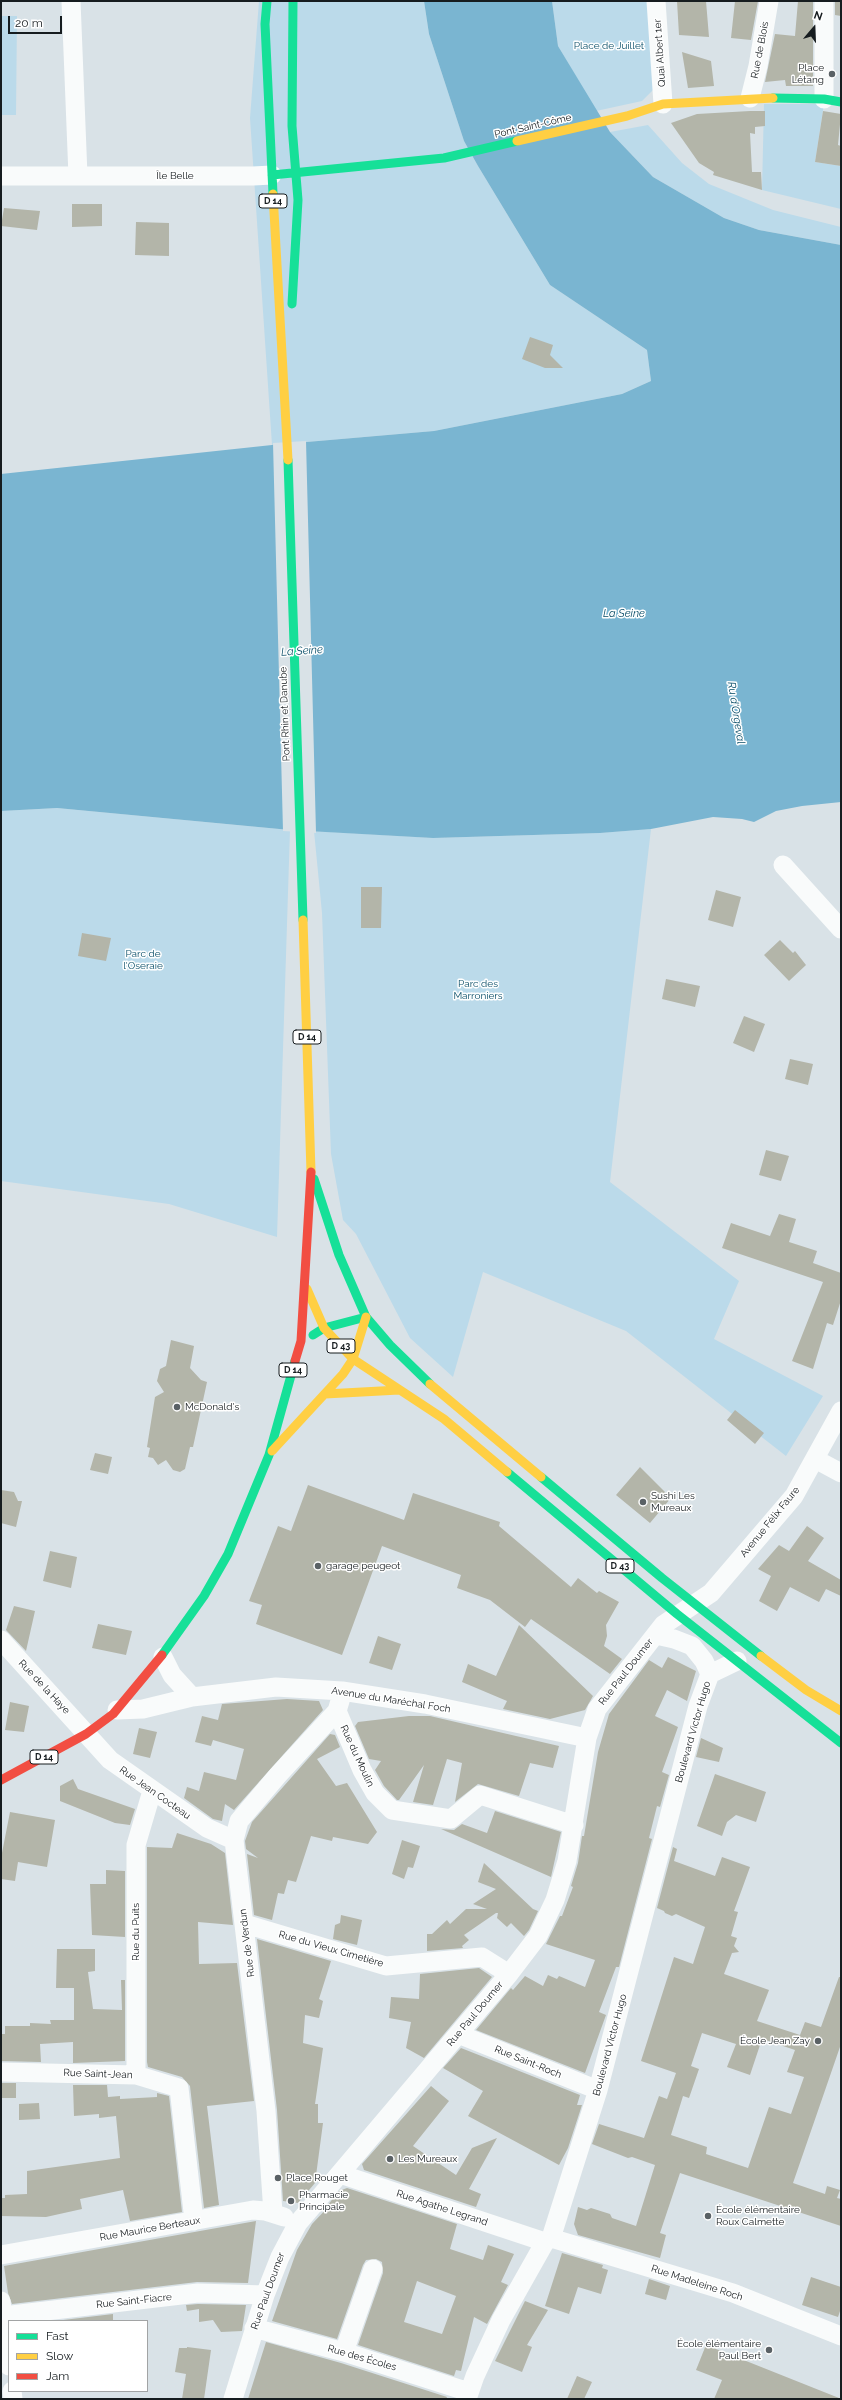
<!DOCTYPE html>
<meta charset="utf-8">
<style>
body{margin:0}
#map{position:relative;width:842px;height:2400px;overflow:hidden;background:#d9e2e7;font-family:Raleway,sans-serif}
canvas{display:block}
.frame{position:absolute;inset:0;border:2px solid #161c1f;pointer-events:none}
.legend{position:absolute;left:8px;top:2320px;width:140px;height:72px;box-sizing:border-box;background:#fff;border:1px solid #a2a4a5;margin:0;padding:5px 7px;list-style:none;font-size:12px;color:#161c1f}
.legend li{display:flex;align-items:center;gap:8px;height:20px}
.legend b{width:20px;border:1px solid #a2a4a5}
.north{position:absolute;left:794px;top:8px;width:40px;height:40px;-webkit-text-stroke:3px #fff;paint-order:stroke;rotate:19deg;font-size:11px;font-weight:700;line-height:16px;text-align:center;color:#161c1f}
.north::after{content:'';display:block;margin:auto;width:14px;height:18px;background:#161c1f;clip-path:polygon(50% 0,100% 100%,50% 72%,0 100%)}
.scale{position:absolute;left:8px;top:16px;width:54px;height:18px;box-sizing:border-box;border:2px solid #161c1f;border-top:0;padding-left:5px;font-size:12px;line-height:14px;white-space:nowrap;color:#161c1f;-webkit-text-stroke:3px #fff;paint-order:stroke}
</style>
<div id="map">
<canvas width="842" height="2400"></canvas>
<div class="frame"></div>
<ul class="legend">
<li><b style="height:5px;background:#16e098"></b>Fast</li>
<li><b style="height:5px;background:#ffcf43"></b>Slow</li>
<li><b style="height:5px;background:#f24e42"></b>Jam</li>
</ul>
<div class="north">N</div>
<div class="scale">20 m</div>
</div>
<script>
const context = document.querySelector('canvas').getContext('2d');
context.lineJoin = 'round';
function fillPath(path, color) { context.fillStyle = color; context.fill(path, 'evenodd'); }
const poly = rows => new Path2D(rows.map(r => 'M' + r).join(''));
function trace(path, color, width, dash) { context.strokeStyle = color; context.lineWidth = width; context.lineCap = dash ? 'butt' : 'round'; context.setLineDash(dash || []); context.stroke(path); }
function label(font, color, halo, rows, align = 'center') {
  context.font = font + ' Raleway,sans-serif'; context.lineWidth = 3; context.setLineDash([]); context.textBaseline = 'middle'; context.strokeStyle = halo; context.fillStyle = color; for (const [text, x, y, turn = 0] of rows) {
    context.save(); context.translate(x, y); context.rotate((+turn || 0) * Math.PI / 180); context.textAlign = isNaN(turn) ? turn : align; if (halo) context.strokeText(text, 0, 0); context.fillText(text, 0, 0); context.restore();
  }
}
fillPath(poly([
 [259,1,424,1,429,34,464,141,478,166,550,285,647,350,651,381,622,394,434,431,272,445,250,118],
 [552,1,651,1,656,87,642,101,596,111,558,46],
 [1,16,17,16,16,115,1,115],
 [764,104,824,104,815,162,841,166,841,209,762,190],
 [648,125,682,163,709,184,773,210,841,227,841,245,759,230,724,218,653,177,610,132],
 [57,808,290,830,277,1237,169,1204,1,1181,1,811],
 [651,829,610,1182,739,1281,714,1339,823,1396,786,1456,626,1331,483,1272,453,1377,410,1338,356,1234,343,1220,331,1154,322,913,314,831,433,838,599,833]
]), '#bbdaea');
fillPath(poly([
 [424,1,552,1,558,46,610,132,653,177,724,218,759,230,841,245,841,802,802,806,776,811,754,822,742,819,713,817,651,829,600,833,433,838,290,830,57,808,1,811,1,474,272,445,434,431,622,394,651,381,647,350,550,285,478,166,464,141,429,34]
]), '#7ab5d1');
fillPath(poly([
 [306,441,311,638,316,833,283,831,273,443]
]), '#d9e2e7');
fillPath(poly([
 [677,1,706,1,709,37,679,35],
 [735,1,758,1,751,40,731,38],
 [798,1,813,1,813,86,786,86,785,80,765,82,775,34,795,36],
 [835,1,841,1,841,16,835,15],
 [682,52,711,61,714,86,688,88],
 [750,111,765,111,765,126,755,127,755,134,750,133,752,172,761,172,762,190,713,175,714,172,699,163,671,123,697,114],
 [823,111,841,114,838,145,841,146,841,166,815,162],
 [72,204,102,204,102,226,72,227],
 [4,208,40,211,37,230,1,226],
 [136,222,169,223,169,256,135,255],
 [530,337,553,345,550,355,563,368,545,368,522,359],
 [361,887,382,887,381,928,361,928],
 [716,890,741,897,733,927,708,920],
 [82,933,111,938,106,961,78,956],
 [780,940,793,953,795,951,806,965,789,981,764,955],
 [666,979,700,986,695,1007,662,999],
 [744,1016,765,1024,754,1052,733,1043],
 [790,1059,813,1064,808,1085,785,1079],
 [766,1150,789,1156,781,1181,759,1175],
 [779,1214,796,1219,789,1242,817,1251,813,1263,841,1273,841,1300,833,1325,827,1323,813,1369,792,1361,823,1282,722,1248,731,1223,770,1236],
 [171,1340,194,1346,190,1368,201,1380,207,1382,193,1447,190,1447,185,1469,180,1472,173,1470,166,1460,158,1465,153,1458,148,1457,150,1448,147,1447,155,1397,164,1392,157,1381,160,1369,166,1366],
 [735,1410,764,1433,755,1444,727,1420],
 [95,1453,112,1457,108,1474,90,1470],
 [640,1467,671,1498,650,1523,616,1495],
 [308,1485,404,1520,413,1493,500,1522,499,1526,571,1587,578,1578,597,1593,599,1591,619,1602,606,1625,607,1636,604,1646,622,1659,610,1674,531,1619,525,1627,490,1600,457,1588,461,1575,382,1546,342,1655,256,1624,262,1605,249,1601,278,1526,291,1531],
 [1,1490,14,1492,18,1501,22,1501,16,1527,1,1523],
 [807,1526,824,1538,808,1561,841,1580,841,1596,826,1589,819,1602,790,1587,777,1611,759,1601,771,1576,758,1569,779,1545,789,1551],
 [50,1551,77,1557,71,1588,43,1581],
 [14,1606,35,1611,26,1651,6,1630],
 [98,1624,132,1631,126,1655,92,1648],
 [519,1625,593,1696,585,1710,550,1719,503,1709,507,1701,462,1682,468,1664,496,1676],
 [378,1636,401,1644,392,1670,369,1663],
 [668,1657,696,1671,687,1701,667,1690,655,1716,678,1727,662,1772,669,1775,660,1807,657,1806,649,1838,652,1839,619,1967,616,1967,599,2012,606,2015,585,2073,476,2030,511,1988,513,1990,525,1976,543,1986,548,1975,557,1979,559,1976,585,1987,595,1960,546,1944,560,1916,562,1916,573,1887,571,1886,578,1863,582,1836,584,1836,598,1752,609,1714,649,1660,662,1668],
 [287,1699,319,1701,323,1710,234,1810,225,1804,222,1821,213,1819,184,1798,187,1787,199,1791,204,1772,236,1780,244,1749,213,1740,211,1746,195,1742,202,1716,218,1720,222,1704],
 [10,1702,29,1706,24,1732,5,1730],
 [409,1716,430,1716,559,1746,553,1768,530,1763,519,1796,478,1784,455,1802,462,1763,447,1759,433,1805,413,1802,424,1765,399,1800,397,1800,384,1786,375,1770,381,1761,369,1759,355,1726,358,1722],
 [139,1728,157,1732,150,1758,133,1754],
 [330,1734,335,1735,340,1747,317,1759,336,1786,347,1783,377,1832,368,1844,333,1837,332,1841,311,1836,296,1882,288,1880,284,1894,278,1893,272,1920,254,1915,247,1854,258,1858,246,1849,245,1841,252,1822],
 [701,1738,723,1748,719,1762,696,1757],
 [715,1774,766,1792,756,1822,736,1815,727,1822,722,1836,697,1826],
 [73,1779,78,1789,135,1809,130,1825,115,1823,60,1801,60,1786],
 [495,1811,561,1832,551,1877,441,1829,454,1830,462,1824,487,1833],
 [10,1812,55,1820,47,1867,18,1862,15,1881,1,1879,1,1858],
 [177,1833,211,1844,225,1853,233,1925,198,1922,199,1964,237,1963,254,2101,207,2106,219,2205,204,2208,190,2086,182,2077,148,2067,147,2062,147,1847,172,1848],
 [402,1840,420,1846,413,1868,408,1867,404,1879,392,1874],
 [673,1847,677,1849,674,1861,715,1876,722,1857,750,1867,734,1911,738,1912,731,1936,737,1938,734,1946,739,1952,732,1953,724,1974,769,1990,757,2021,800,2035,805,2022,821,2027,839,1977,841,1977,841,2044,793,2183,825,2194,827,2186,840,2190,837,2198,841,2199,841,2226,680,2173,660,2233,666,2235,660,2258,578,2235,574,2224,578,2207,587,2210,591,2208,610,2214,612,2218,636,2226,655,2165,632,2157,628,2158,592,2144,599,2124,644,2138,659,2096,667,2099,676,2073,641,2061,674,1957,693,1964,705,1927,676,1914,672,1916,665,1913,664,1911,657,1908],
 [702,2033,736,2044,727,2067,750,2075,762,2039,795,2050,787,2072,804,2077,791,2114,769,2107,748,2168,706,2154,707,2147,671,2135,683,2096,689,2098,699,2069,691,2066],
 [484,1863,533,1909,538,1911,529,1930,524,1936,511,1923,507,1927,497,1918,498,1913,496,1913,464,1935,469,1940,462,1946,463,1948,427,1951,427,1934,432,1934,447,1920,450,1924,466,1909,487,1909,473,1904,496,1889,478,1882],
 [106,1870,125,1871,125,1937,92,1935,90,1884,106,1884],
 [341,1915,362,1920,357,1945,333,1939,335,1925,340,1923],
 [257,1939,331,1961,319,1999,323,2001,319,2018,305,2015,303,2043,323,2048,315,2104,318,2104,318,2123,323,2123,315,2183,298,2203,283,2201,277,2110],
 [57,1949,95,1949,95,1971,88,1972,93,2009,122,2010,121,1980,125,1980,125,2061,73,2063,73,2042,40,2044,41,2062,1,2061,1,2034,5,2034,5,2026,30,2026,30,2023,51,2024,50,2020,74,2020,74,1988,56,1988],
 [479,1968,492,1977,424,2058,406,2048,411,2022,389,2018,391,1997,419,1999,420,1974],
 [461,2048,580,2095,577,2105,582,2105,568,2148,559,2165,468,2116,483,2091,443,2068],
 [1,2083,16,2083,16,2098,1,2098],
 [73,2085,107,2085,108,2097,120,2096,120,2099,157,2097,157,2093,169,2096,182,2212,130,2221,123,2190,80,2199,82,2209,46,2217,1,2216,1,2198,5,2198,5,2195,27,2194,27,2171,120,2158,116,2116,99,2118,99,2114,74,2116],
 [431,2086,449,2101,413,2146,456,2175,472,2148,497,2138,469,2189,481,2194,476,2207,364,2170,362,2164],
 [39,2103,40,2119,19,2120,19,2104],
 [347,2188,457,2224,450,2249,483,2260,488,2245,514,2254,501,2282,508,2285,487,2324,474,2317,461,2371,456,2370,454,2376,358,2345,383,2273,382,2262,376,2259,366,2260,363,2265,337,2339,272,2321,297,2250,312,2224,329,2206,327,2206,339,2191],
 [417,2281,456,2296,442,2334,404,2322],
 [256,2221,248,2283,197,2282,12,2304,8,2293,4,2266],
 [562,2253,603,2265,602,2268,608,2270,601,2294,578,2287,569,2314,545,2306],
 [811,2277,841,2287,841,2308,838,2317,802,2305],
 [649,2279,670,2286,666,2300,645,2294],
 [525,2301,548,2310,527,2345,532,2347,522,2372,495,2361],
 [198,2304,246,2305,242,2331,221,2332,213,2320,199,2322,199,2309,187,2311,186,2305],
 [113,2314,113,2321,55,2321],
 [266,2342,341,2363,447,2397,446,2399,248,2399],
 [706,2345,839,2398,839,2399,714,2399,722,2380,696,2370],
 [187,2347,211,2350,204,2399,182,2399,186,2374,175,2372,179,2348,187,2348],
 [577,2376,592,2382,584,2399,567,2399]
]), '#b3b5a9');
trace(poly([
 [71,1,78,176],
 [656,1,663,104],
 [824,1,824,99],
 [750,98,758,66,769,1],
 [1,176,253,176,272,175],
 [783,865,841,929],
 [815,1459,841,1473],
 [1,1640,110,1760,207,1828,234,1840],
 [163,1657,172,1675,192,1697],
 [710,1674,737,1661],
 [340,1701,337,1711,362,1770,375,1793,392,1810,451,1819,480,1795,574,1825],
 [117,1710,143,1709,192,1697,276,1687,342,1691,425,1704,587,1738],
 [245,1924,386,1966,482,1957,509,1974],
 [458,2034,598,2090],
 [1,2072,136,2075,179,2088,194,2221],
 [136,2075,136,1845,152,1791],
 [340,2174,545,2242],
 [273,2213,266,2111,234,1840,239,1821,278,1775,337,1711],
 [551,2238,733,2293,841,2336],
 [1,2255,253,2210,265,2211,284,2217],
 [1,2301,9,2366],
 [3,2316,198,2293,265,2295],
 [254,2328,344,2352,469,2392],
 [344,2352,373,2269],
 [12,2391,13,2399],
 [233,2399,265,2295,280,2257,298,2223,509,1974,538,1936,555,1900,567,1861,587,1738,597,1709,663,1625,711,1593,794,1496,841,1411],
 [467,2399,475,2376,501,2320,545,2242,551,2238,598,2090,698,1706,710,1674,704,1661,692,1646,674,1639,656,1635]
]), '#f9fbfb', 19);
trace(poly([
 [267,1,265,24,273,194],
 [773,98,824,99,841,102],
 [272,175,444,158,517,141],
 [292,304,298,200,292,126,293,1],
 [288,460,303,920],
 [314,1179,339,1255,366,1317,390,1345,430,1384],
 [313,1335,324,1328,366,1317],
 [507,1472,677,1614,841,1743],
 [541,1477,662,1578,761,1656],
 [162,1655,204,1596,228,1554,269,1455,295,1361]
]), '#16e098', 9);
trace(poly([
 [517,141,627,116,663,104,773,98],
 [273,194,288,460],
 [303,920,311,1172],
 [307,1289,324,1328,353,1359,444,1419,507,1472],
 [430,1384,541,1477],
 [325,1394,399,1390],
 [272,1451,343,1374,353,1359,366,1317],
 [761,1656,806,1690,841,1711]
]), '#ffcf43', 9);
trace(poly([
 [295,1361,301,1341,311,1172],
 [1,1780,86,1734,113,1714,162,1655]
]), '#f24e42', 9);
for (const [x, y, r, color] of [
 [832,74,4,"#5a6165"],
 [177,1407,4,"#5a6165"],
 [643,1502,4,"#5a6165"],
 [318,1566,4,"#5a6165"],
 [818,2041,4,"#5a6165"],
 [390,2159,4,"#5a6165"],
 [278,2178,4,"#5a6165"],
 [291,2201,4,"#5a6165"],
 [708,2216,4,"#5a6165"],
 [769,2350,4,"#5a6165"]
]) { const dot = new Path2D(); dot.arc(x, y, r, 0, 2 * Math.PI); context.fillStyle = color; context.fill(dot); trace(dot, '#fff', 1.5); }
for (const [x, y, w] of [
 [273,201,28],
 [307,1037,28],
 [341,1346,28],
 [293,1370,28],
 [620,1566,28],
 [44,1757,28]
]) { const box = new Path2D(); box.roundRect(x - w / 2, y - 7, w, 14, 3); context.fillStyle = '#fff'; context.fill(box); trace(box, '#161c1f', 1); }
label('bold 9px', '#161c1f', null, [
 ["D 14",273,201],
 ["D 14",307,1037],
 ["D 43",341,1346],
 ["D 14",293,1370],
 ["D 43",620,1566],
 ["D 14",44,1757]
]);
label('10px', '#094e68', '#fff', [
 ["Place de Juillet",609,46],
 ["Parc de",143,954],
 ["l'Oseraie",143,966],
 ["Parc des",478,984],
 ["Marroniers",478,996]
]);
label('10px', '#161c1f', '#fff', [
 ["Rue de Blois",760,50,-79],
 ["Quai Albert 1er",660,53,-94],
 ["Pont Saint-Côme",533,126,-13],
 ["Île Belle",175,176],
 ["Pont Rhin et Danube",285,714,-92],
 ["Avenue Félix Faure",770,1522,-51],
 ["Rue Paul Doumer",626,1672,-52],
 ["Rue de la Haye",44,1687,47],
 ["Avenue du Maréchal Foch",391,1700,9],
 ["Boulevard Victor Hugo",693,1732,-74],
 ["Rue du Moulin",357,1756,65],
 ["Rue Jean Cocteau",155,1793,35],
 ["Rue du Puits",136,1932,-90],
 ["Rue de Verdun",247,1943,-97],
 ["Rue du Vieux Cimetière",331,1949,16],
 ["Rue Paul Doumer",475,2014,-50],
 ["Boulevard Victor Hugo",610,2045,-75],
 ["Rue Saint-Roch",528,2062,22],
 ["Rue Saint-Jean",98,2074,2],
 ["Rue Agathe Legrand",442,2208,18],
 ["Rue Maurice Berteaux",150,2229,-10],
 ["Rue Madeleine Roch",697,2283,18],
 ["Rue Paul Doumer",268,2291,-70],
 ["Rue Saint-Fiacre",134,2301,-6],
 ["Rue des Écoles",362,2358,16]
]);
label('10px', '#161c1f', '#fff', [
 ["Place",824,68,"right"],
 ["Létang",824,80,"right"],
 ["McDonald's",185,1407],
 ["Sushi Les",651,1496],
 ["Mureaux",651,1508],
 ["garage peugeot",326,1566],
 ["École Jean Zay",810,2041,"right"],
 ["Les Mureaux",398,2159],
 ["Place Rouget",286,2178],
 ["Pharmacie",299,2195],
 ["Principale",299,2207],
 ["École élémentaire",716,2210],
 ["Roux Calmette",716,2222],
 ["École élémentaire",761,2344,"right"],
 ["Paul Bert",761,2356,"right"]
], 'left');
label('italic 11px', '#074c67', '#fff', [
 ["La Seine",624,614],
 ["La Seine",302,651,-4],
 ["Ru d'Orgeval",736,713,81]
]);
</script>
